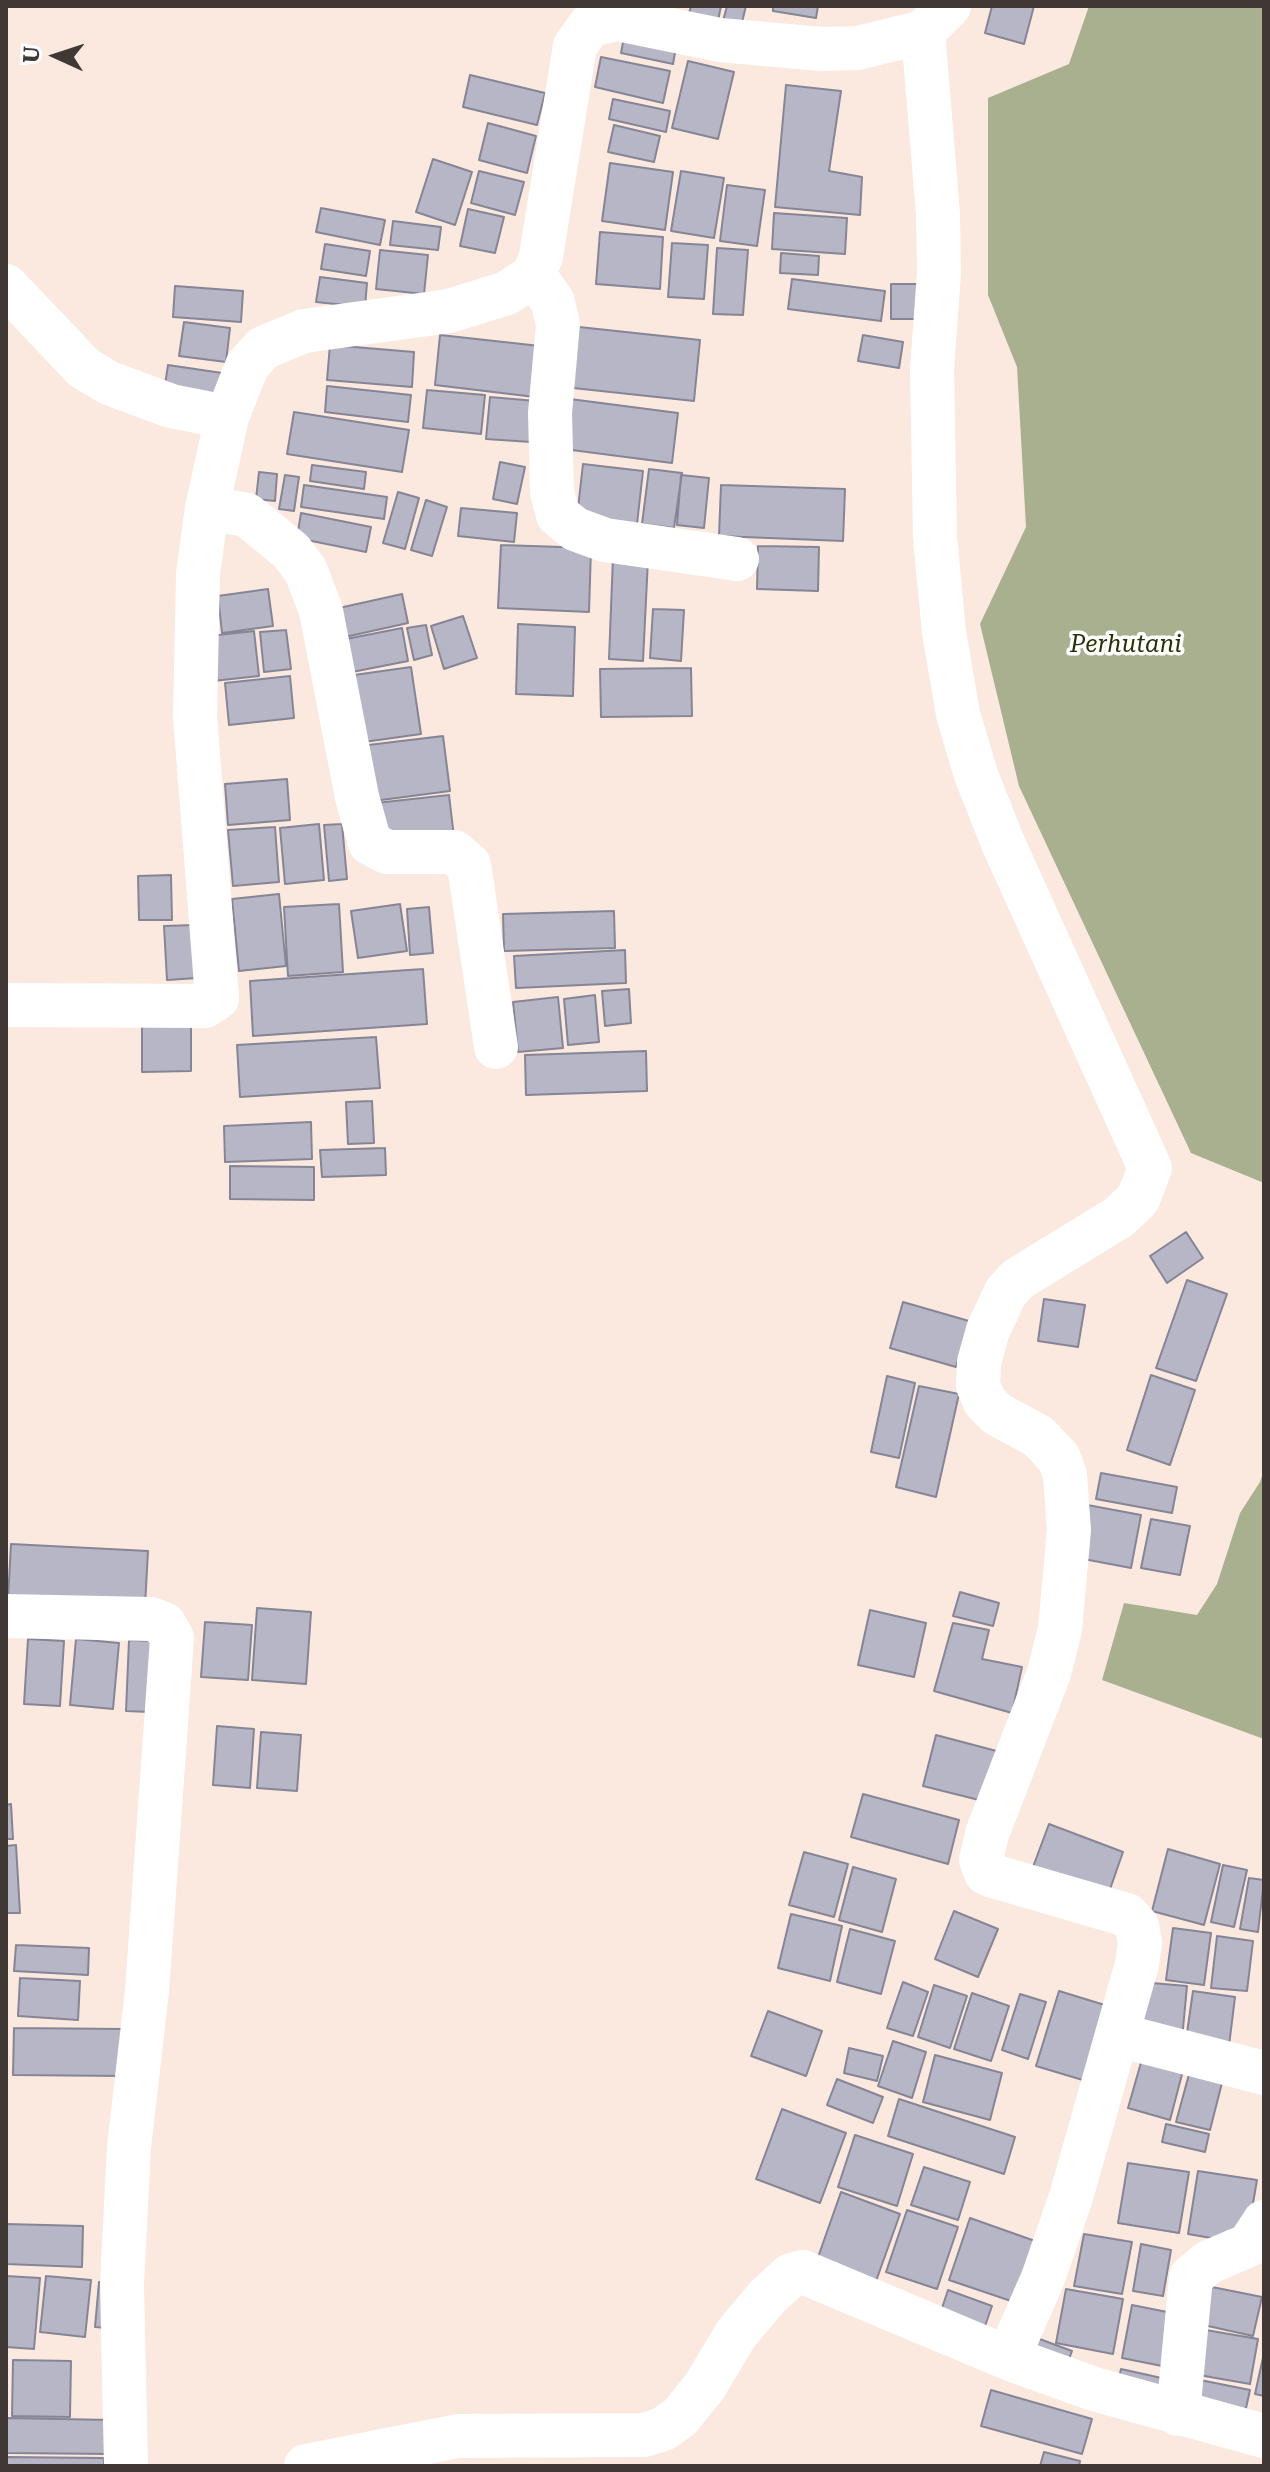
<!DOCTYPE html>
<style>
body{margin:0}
#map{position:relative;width:1270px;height:2472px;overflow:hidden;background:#fbe9df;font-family:"Roboto Serif",serif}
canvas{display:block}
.frame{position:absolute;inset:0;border:8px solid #3f3834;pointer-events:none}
.north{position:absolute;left:16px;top:16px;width:80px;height:80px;-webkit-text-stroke:6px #fff;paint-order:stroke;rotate:273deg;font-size:22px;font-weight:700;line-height:32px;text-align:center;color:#3f3834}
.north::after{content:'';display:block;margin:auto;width:28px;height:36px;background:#3f3834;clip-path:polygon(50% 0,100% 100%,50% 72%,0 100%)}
</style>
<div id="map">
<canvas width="1270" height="2472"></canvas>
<div class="frame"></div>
<div class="north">U</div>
</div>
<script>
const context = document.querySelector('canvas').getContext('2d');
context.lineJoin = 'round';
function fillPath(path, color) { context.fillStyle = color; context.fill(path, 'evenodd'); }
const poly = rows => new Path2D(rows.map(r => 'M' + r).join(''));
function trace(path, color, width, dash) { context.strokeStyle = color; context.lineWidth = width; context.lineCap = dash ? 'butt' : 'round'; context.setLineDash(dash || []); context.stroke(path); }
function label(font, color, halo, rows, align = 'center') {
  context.font = font + ' "Roboto Serif",serif'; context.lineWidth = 7; context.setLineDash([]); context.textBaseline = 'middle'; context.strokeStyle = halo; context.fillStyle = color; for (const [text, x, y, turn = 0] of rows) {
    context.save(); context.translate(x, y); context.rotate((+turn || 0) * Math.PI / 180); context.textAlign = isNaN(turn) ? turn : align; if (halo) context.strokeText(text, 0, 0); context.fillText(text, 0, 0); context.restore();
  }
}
fillPath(poly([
 [1089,6,1264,6,1264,1183,1191,1153,1019,786,980,624,1026,527,1017,367,988,295,988,98,1069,64],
 [1264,1470,1264,1739,1102,1680,1124,1603,1197,1615,1217,1584,1240,1513,1260,1482]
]), '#a8b08f');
const building = poly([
 [691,6,721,6,718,21,689,13,691,6],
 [727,6,746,6,741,26,723,21,727,6],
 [773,6,818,6,816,18,773,11,773,6],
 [992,6,1034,6,1024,44,985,33,992,6],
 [624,37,676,47,673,64,621,53,624,37],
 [601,57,670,71,663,103,595,87,601,57],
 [688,61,734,72,718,139,672,128,688,61],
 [470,75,545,93,537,125,463,107,470,75],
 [786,85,841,91,829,171,862,177,860,215,775,207,786,85],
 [613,99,670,111,666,132,609,119,613,99],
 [488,123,536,136,527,173,479,160,488,123],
 [614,125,660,136,654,162,608,152,614,125],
 [433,159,472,172,455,225,416,212,433,159],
 [610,163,673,172,665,230,602,221,610,163],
 [479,171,524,182,515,215,471,203,479,171],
 [681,171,724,178,714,238,671,231,681,171],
 [727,185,765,190,757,246,720,241,727,185],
 [321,208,385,220,380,245,316,232,321,208],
 [468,209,504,217,495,253,460,246,468,209],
 [774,213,847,218,845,254,772,249,774,213],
 [393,221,441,227,438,250,390,245,393,221],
 [600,232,663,237,660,289,596,284,600,232],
 [672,243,708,245,704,299,668,297,672,243],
 [325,244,370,251,366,276,321,269,325,244],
 [717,248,748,250,743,315,713,314,717,248],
 [380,250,428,255,424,294,376,289,380,250],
 [781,253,819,256,818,275,780,273,781,253],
 [320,277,367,283,365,307,316,302,320,277],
 [792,279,885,291,881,321,788,309,792,279],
 [891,284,928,284,928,319,891,319,891,284],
 [175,286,243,291,241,322,173,317,175,286],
 [184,322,230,328,226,362,179,356,184,322],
 [579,327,700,340,694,401,573,388,579,327],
 [440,335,540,346,535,397,435,385,440,335],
 [863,335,903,342,899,368,858,361,863,335],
 [330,345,414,352,412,387,327,380,330,345],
 [168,365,222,373,217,406,163,398,168,365],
 [327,386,411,395,408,422,325,412,327,386],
 [427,390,485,395,481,434,423,428,427,390],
 [490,397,536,401,531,442,486,439,490,397],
 [570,399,678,413,672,463,564,449,570,399],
 [294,412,409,430,402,472,287,454,294,412],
 [500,462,525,467,517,504,493,499,500,462],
 [583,464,643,471,637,524,577,517,583,464],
 [312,465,366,472,364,489,310,481,312,465],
 [649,469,682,473,674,528,642,524,649,469],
 [259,472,277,474,275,501,256,499,259,472],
 [285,475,299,477,294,511,279,509,285,475],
 [681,475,709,478,704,528,677,525,681,475],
 [304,485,387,497,384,519,301,507,304,485],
 [721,485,845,489,843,541,719,536,721,485],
 [398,492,419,498,405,549,383,543,398,492],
 [426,500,447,507,432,556,411,550,426,500],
 [461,508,517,513,514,542,458,536,461,508],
 [301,513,371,527,366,552,297,538,301,513],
 [501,545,591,548,589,612,498,608,501,545],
 [758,546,819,547,818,591,757,589,758,546],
 [613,557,648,559,643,661,609,659,613,557],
 [268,589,273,626,222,633,218,596,268,589],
 [402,594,408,623,345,637,339,608,402,594],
 [653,609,684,610,681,661,650,658,653,609],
 [463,616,477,658,444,669,431,626,463,616],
 [518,624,575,627,573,696,516,694,518,624],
 [426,625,432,655,414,660,407,628,426,625],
 [402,628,408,661,347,673,341,640,402,628],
 [286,630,291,669,264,672,260,632,286,630],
 [254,631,259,676,213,681,209,636,254,631],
 [411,667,421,734,357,743,347,676,411,667],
 [691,668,692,716,601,717,600,669,691,668],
 [290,676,294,718,229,725,225,683,290,676],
 [443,736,450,791,366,802,360,746,443,736],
 [287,779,290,820,228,825,225,784,287,779],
 [449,795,454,837,381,845,376,803,449,795],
 [319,824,324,880,285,884,280,828,319,824],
 [342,824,347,879,329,881,324,825,342,824],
 [275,827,279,882,233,886,228,830,275,827],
 [171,875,172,920,139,920,138,876,171,875],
 [279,894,286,966,239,971,232,899,279,894],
 [339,904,343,972,288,976,284,907,339,904],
 [400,904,407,951,358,958,351,911,400,904],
 [429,907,433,953,410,955,407,909,429,907],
 [614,911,615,948,504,951,503,914,614,911],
 [194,925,197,978,167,980,164,926,194,925],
 [625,950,626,983,516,988,514,956,625,950],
 [423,969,427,1024,253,1036,250,981,423,969],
 [629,989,631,1023,605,1026,602,991,629,989],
 [595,995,599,1042,568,1045,564,999,595,995],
 [558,997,563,1048,518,1052,513,1002,558,997],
 [142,1022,191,1022,191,1071,142,1072,142,1022],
 [376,1037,380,1088,240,1097,237,1045,376,1037],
 [646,1051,647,1091,526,1095,525,1055,646,1051],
 [372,1101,374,1143,348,1144,346,1102,372,1101],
 [311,1122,312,1159,225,1162,224,1126,311,1122],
 [385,1148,386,1175,322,1177,320,1150,385,1148],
 [230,1166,314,1167,314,1200,230,1199,230,1166],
 [1186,1232,1203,1258,1167,1283,1150,1256,1186,1232],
 [1187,1280,1227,1294,1196,1381,1156,1368,1187,1280],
 [1044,1299,1085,1305,1078,1347,1038,1341,1044,1299],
 [903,1302,969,1321,956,1367,890,1348,903,1302],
 [1151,1375,1195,1390,1170,1465,1127,1450,1151,1375],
 [887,1376,915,1383,899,1458,871,1452,887,1376],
 [919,1386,959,1394,936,1497,896,1487,919,1386],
 [1101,1473,1177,1487,1172,1513,1096,1499,1101,1473],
 [1082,1504,1141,1515,1131,1568,1073,1557,1082,1504],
 [1151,1519,1190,1526,1180,1575,1141,1568,1151,1519],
 [11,1544,148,1551,145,1606,8,1599,11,1544],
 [960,1592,999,1603,993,1626,953,1616,960,1592],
 [257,1608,311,1612,306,1684,252,1680,257,1608],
 [870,1610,926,1623,914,1677,858,1665,870,1610],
 [205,1622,252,1625,248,1680,201,1677,205,1622],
 [953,1623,989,1630,982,1659,1022,1667,1012,1713,934,1691,953,1623],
 [28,1639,64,1641,60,1706,24,1704,28,1639],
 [76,1639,119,1643,113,1709,70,1705,76,1639],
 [129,1640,153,1641,150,1712,126,1711,129,1640],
 [217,1726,254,1729,250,1788,213,1785,217,1726],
 [261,1732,301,1735,297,1791,257,1788,261,1732],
 [936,1735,1004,1753,991,1803,923,1786,936,1735],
 [863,1794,959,1820,948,1864,851,1837,863,1794],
 [11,1804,13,1839,6,1839,6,1805,11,1804],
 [1049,1824,1123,1852,1108,1895,1033,1867,1049,1824],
 [16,1845,20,1913,6,1913,6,1846,16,1845],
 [1168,1849,1220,1864,1204,1925,1152,1911,1168,1849],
 [804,1852,848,1864,834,1917,789,1905,804,1852],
 [1223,1865,1247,1870,1234,1927,1211,1922,1223,1865],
 [853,1867,896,1879,882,1932,839,1920,853,1867],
 [1249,1878,1264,1880,1258,1932,1240,1929,1249,1878],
 [954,1911,998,1929,978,1977,935,1959,954,1911],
 [791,1914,842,1926,830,1981,778,1968,791,1914],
 [1173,1928,1211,1933,1204,1985,1166,1980,1173,1928],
 [850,1929,895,1941,881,1994,837,1982,850,1929],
 [1217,1936,1253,1941,1247,1991,1211,1988,1217,1936],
 [16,1945,89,1948,88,1975,14,1971,16,1945],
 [20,1978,80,1981,78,2020,18,2016,20,1978],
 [903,1982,928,1992,913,2036,887,2028,903,1982],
 [1140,1982,1187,1986,1182,2039,1135,2035,1140,1982],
 [934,1985,967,1996,950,2048,918,2037,934,1985],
 [1059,1991,1108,2006,1086,2081,1036,2066,1059,1991],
 [1193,1991,1235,1997,1229,2046,1186,2040,1193,1991],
 [972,1993,1009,2006,991,2061,954,2049,972,1993],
 [1020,1994,1046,2002,1028,2059,1002,2050,1020,1994],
 [768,2011,822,2031,806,2076,751,2056,768,2011],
 [14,2028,125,2029,124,2076,13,2075,14,2028],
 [893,2041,926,2052,912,2098,878,2086,893,2041],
 [849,2048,883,2056,877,2081,844,2073,849,2048],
 [1144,2052,1185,2063,1170,2120,1128,2108,1144,2052],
 [935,2055,1002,2073,990,2120,923,2102,935,2055],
 [1191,2067,1224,2075,1210,2130,1176,2122,1191,2067],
 [837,2079,883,2097,873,2123,827,2105,837,2079],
 [899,2099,1015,2137,1004,2174,888,2136,899,2099],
 [782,2109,846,2133,820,2203,756,2179,782,2109],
 [1166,2124,1209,2134,1205,2152,1162,2142,1166,2124],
 [855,2135,913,2154,897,2206,838,2187,855,2135],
 [1128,2163,1189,2172,1179,2233,1118,2223,1128,2163],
 [924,2167,970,2182,958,2220,911,2205,924,2167],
 [1198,2171,1257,2180,1246,2244,1188,2234,1198,2171],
 [841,2192,900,2214,875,2284,816,2263,841,2192],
 [907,2210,958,2227,937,2289,886,2272,907,2210],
 [970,2218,1035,2241,1014,2302,949,2280,970,2218],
 [6,2224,83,2226,82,2267,6,2264,6,2224],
 [1084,2234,1132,2242,1122,2294,1074,2286,1084,2234],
 [1141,2244,1171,2250,1163,2296,1133,2291,1141,2244],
 [6,2276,40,2278,34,2349,6,2347,6,2276],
 [46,2276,91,2280,85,2337,40,2332,46,2276],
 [99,2282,120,2284,117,2329,95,2327,99,2282],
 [1207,2286,1262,2297,1253,2336,1199,2324,1207,2286],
 [1066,2289,1123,2299,1113,2354,1056,2343,1066,2289],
 [948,2290,992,2306,984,2329,940,2314,948,2290],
 [1132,2305,1172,2313,1162,2366,1122,2358,1132,2305],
 [1200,2329,1258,2339,1250,2384,1193,2374,1200,2329],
 [1026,2334,1072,2351,1065,2370,1019,2354,1026,2334],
 [1264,2353,1264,2396,1255,2394,1264,2353],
 [13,2360,71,2361,70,2417,12,2416,13,2360],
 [1121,2369,1166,2379,1163,2396,1117,2386,1121,2369],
 [1195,2379,1250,2390,1244,2417,1189,2407,1195,2379],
 [991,2390,1092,2419,1082,2454,981,2426,991,2390],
 [6,2418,111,2420,111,2454,6,2453,6,2418],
 [1044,2452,1080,2461,1079,2466,1040,2466,1044,2452],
 [6,2457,104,2458,104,2466,6,2466,6,2457]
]);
fillPath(building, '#b7b6c7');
trace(building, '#868595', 2);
trace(poly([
 [923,32,938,214,939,273,932,369,935,537,944,632,958,714,976,775,1003,843,1150,1168,1138,1199,1119,1217,1018,1279,1006,1292,988,1330,979,1362,978,1386,985,1402,997,1414,1038,1436,1059,1458,1065,1475,1069,1530,1060,1629,1049,1673,987,1834,981,1860,986,1873,993,1876,1127,1915,1137,1926,1140,1943,1137,1964,1071,2197,1043,2278,1008,2358],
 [534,275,553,302,558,325,550,413,552,492,558,515,575,529,605,540,737,559],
 [6,286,84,368,109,383,171,406,227,417],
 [207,508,247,515,291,551,306,571,321,611,357,797,370,843,387,852,454,852,469,865,496,1047],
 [6,1005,205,1006,217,998,195,716,198,574,207,508,227,417,247,366,263,348,304,331,449,311,507,293,534,275,541,256,575,46,590,25,617,19,720,40,821,49,858,48,923,32,949,6],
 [6,1616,151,1619,164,1624,172,1638,147,1991,129,2147,122,2284,126,2466],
 [1118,2035,1264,2073],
 [1178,2414,1191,2277,1209,2262,1249,2245,1264,2222],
 [306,2466,458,2436,644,2435,663,2429,680,2417,705,2386,736,2334,767,2297,791,2275,803,2272,1008,2358,1094,2389,1264,2436]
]), '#fff', 44);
label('italic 24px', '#293007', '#fff', [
 ["Perhutani",1126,645]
]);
</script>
